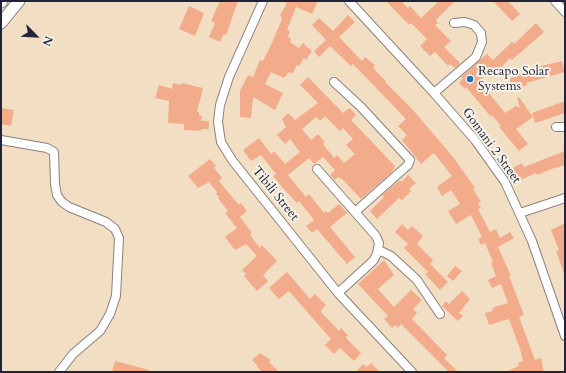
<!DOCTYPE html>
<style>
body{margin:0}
#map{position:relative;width:566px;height:373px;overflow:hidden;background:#f2dec2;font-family:Cardo,serif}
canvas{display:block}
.frame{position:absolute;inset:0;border:2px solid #22223b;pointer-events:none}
.north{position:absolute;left:16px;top:16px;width:40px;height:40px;-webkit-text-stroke:3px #f7f3e8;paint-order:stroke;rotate:114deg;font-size:11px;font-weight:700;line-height:16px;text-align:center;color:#22223b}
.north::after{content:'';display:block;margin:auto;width:14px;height:18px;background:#22223b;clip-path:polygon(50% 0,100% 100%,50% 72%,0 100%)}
</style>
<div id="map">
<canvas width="566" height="373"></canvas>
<div class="frame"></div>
<div class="north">N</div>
</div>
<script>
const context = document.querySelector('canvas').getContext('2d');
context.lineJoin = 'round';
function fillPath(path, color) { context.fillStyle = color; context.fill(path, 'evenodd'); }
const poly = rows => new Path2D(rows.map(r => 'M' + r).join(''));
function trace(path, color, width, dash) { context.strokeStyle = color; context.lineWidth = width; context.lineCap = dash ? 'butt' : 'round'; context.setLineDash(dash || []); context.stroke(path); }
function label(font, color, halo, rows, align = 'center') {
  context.font = font + ' Cardo,serif'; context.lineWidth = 4; context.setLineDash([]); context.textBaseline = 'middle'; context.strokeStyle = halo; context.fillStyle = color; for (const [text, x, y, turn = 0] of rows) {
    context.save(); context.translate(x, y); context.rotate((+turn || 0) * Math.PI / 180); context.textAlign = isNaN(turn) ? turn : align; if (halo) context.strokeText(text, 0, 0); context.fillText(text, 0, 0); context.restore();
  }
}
fillPath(poly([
 [220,1,238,1,226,35,224,34,220,42,209,37,215,23,211,21],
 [281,1,313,1,317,3,312,14,296,7,287,30,290,31,288,37,291,39,290,42,299,48,303,43,312,51,306,60,304,58,299,66,297,65,292,74,289,72,284,78,271,72,265,84,283,93,275,110,253,97,251,118,240,117,240,91,248,75,253,77,260,60,263,61,271,45,282,19,280,15,287,3],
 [386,1,401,1,408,8,410,6,421,18,439,1,455,1,436,20,438,23,435,25,451,41,444,47,460,63,455,68,450,64,448,66,435,52,430,56,420,46,427,39,411,23,409,25],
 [493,1,508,1,520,14,512,21],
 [189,6,204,13,195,36,179,29],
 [348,15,355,22,339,37,362,61,365,57,375,65,373,67,375,70,386,81,385,82,413,110,453,157,475,188,473,189,481,202,478,204,481,208,478,209,490,232,496,229,500,238,510,232,514,238,498,247,511,276,509,276,524,315,519,317,535,360,541,358,544,372,506,372,519,366,518,363,523,361,520,349,509,319,489,325,485,313,493,311,492,308,508,303,501,284,492,288,488,280,496,276,491,263,493,262,485,243,481,245,478,239,482,237,471,215,456,224,448,211,460,204,451,190,442,196,437,187,452,176,434,153,421,164,402,140,407,135,398,126,406,119,353,64,351,66,330,46,319,57,314,51,326,40,312,25,319,18,333,31],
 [536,23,544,32,512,60,510,58,496,73,492,69,479,81,483,85,477,91,485,88,505,113,516,106,520,108,517,98,519,97,533,117,516,129,528,144,519,151,499,127,501,126,492,115,491,117,466,87,465,89,459,83,463,78,461,77,487,54,493,60,512,42,514,44],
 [562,61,565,72,526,83,527,85,514,90,509,79,529,71,528,69],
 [308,77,343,113,350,108,356,115,351,120,395,166,392,172,361,199,343,180,338,177,335,180,330,175,335,170,323,157,314,164,309,158,288,175,306,197,309,194,324,213,326,211,328,213,339,204,347,213,330,227,355,257,347,264,317,229,312,233,306,226,314,220,299,201,297,203,282,187,273,176,276,174,261,155,251,161,243,150,259,138,271,154,274,151,285,164,300,152,290,139,285,144,277,135,286,127,282,119,288,113,295,120,318,103,300,85],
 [325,116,340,131,343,128,353,139,346,145,355,154,344,163,337,155,334,158,323,144,325,142,318,134,311,140,302,129,316,117,320,121],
 [173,83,181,85,182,83,203,88,197,112,199,112,199,115,202,116,201,121,209,121,209,129,201,129,201,131,184,130,184,124,168,123,169,101,155,98,159,85,172,89],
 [565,101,565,113,535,123,532,113],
 [1,108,14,110,11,126,1,124],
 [565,151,565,165,552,169,537,175,536,173,516,182,509,170,522,163,524,167],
 [210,159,216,166,214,168,222,178,219,181,239,205,241,203,247,211,240,217,252,233,250,235,260,248,262,245,277,261,263,275,268,281,257,291,244,276,246,274,242,270,257,256,246,244,235,250,225,237,237,228,225,213,228,211,218,198,219,197,216,194,217,192,209,182,198,188,188,176],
 [408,175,416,183,409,189,411,191,402,200,399,198,377,219,370,211,384,197,382,195,400,180,402,182],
 [565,223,565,273,564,274,556,251,559,250,551,230],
 [402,224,408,230,412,226,423,236,417,244,433,260,430,264,448,282,440,290,425,274,428,272,404,248,408,244,395,232],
 [384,260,394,275,378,289,394,307,411,290,422,300,413,309,417,313,412,319,447,355,444,358,458,372,449,372,401,324,398,328,395,325,392,328,384,319,388,316,358,284],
 [455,266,462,271,453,281,447,276],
 [287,272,310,299,315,294,326,305,321,310,322,313,339,331,341,328,348,335,346,337,348,340,361,353,354,361,340,348,334,354,325,345,331,339,289,291,279,299,269,288],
 [462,291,470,299,459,313,463,316,458,321,442,306,446,301,449,304],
 [260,353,271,360,269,362,279,372,262,372,257,367,258,366,252,360],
 [115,361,149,370,149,372,112,372],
 [371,363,380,372,356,372,363,364,367,367]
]), '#f2ab8b');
const minor = poly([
 [263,1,229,77,220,105,218,122,221,142,232,160,338,293,412,372],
 [349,1,434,93,475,140,505,182,532,241,565,336],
 [555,1,565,12],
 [334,82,361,107,410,160,408,165,355,212],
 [434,93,476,57,482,42,481,33,474,25,465,22,454,23],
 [556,127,565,127],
 [1,140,47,148,54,152,55,184,57,195,62,202,69,207,106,222,115,229,119,238,116,296,110,314,100,331,73,354,59,372],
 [317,169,376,236,379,243,377,254,373,261,338,293],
 [520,213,565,198],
 [379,250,391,256,417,280,440,314]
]);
const secondary = poly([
 [1,2,2,1],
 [1,23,19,1]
]);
trace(minor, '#8a807e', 10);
trace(secondary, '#8a807e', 13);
trace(minor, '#fff', 8);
trace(secondary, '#fff', 11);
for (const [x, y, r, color] of [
 [470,79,4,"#1f6fb2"]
]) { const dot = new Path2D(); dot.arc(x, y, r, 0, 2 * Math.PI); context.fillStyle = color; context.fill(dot); trace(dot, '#f7f3e8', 1.5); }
label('13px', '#22223b', '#f7f3e8', [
 ["Recapo Solar",478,72],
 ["Systems",478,87]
], 'left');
label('13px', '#22223b', '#f7f3e8', [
 ["Gomani 2 Street",491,146,54],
 ["Tibili Street",275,194,51]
]);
</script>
